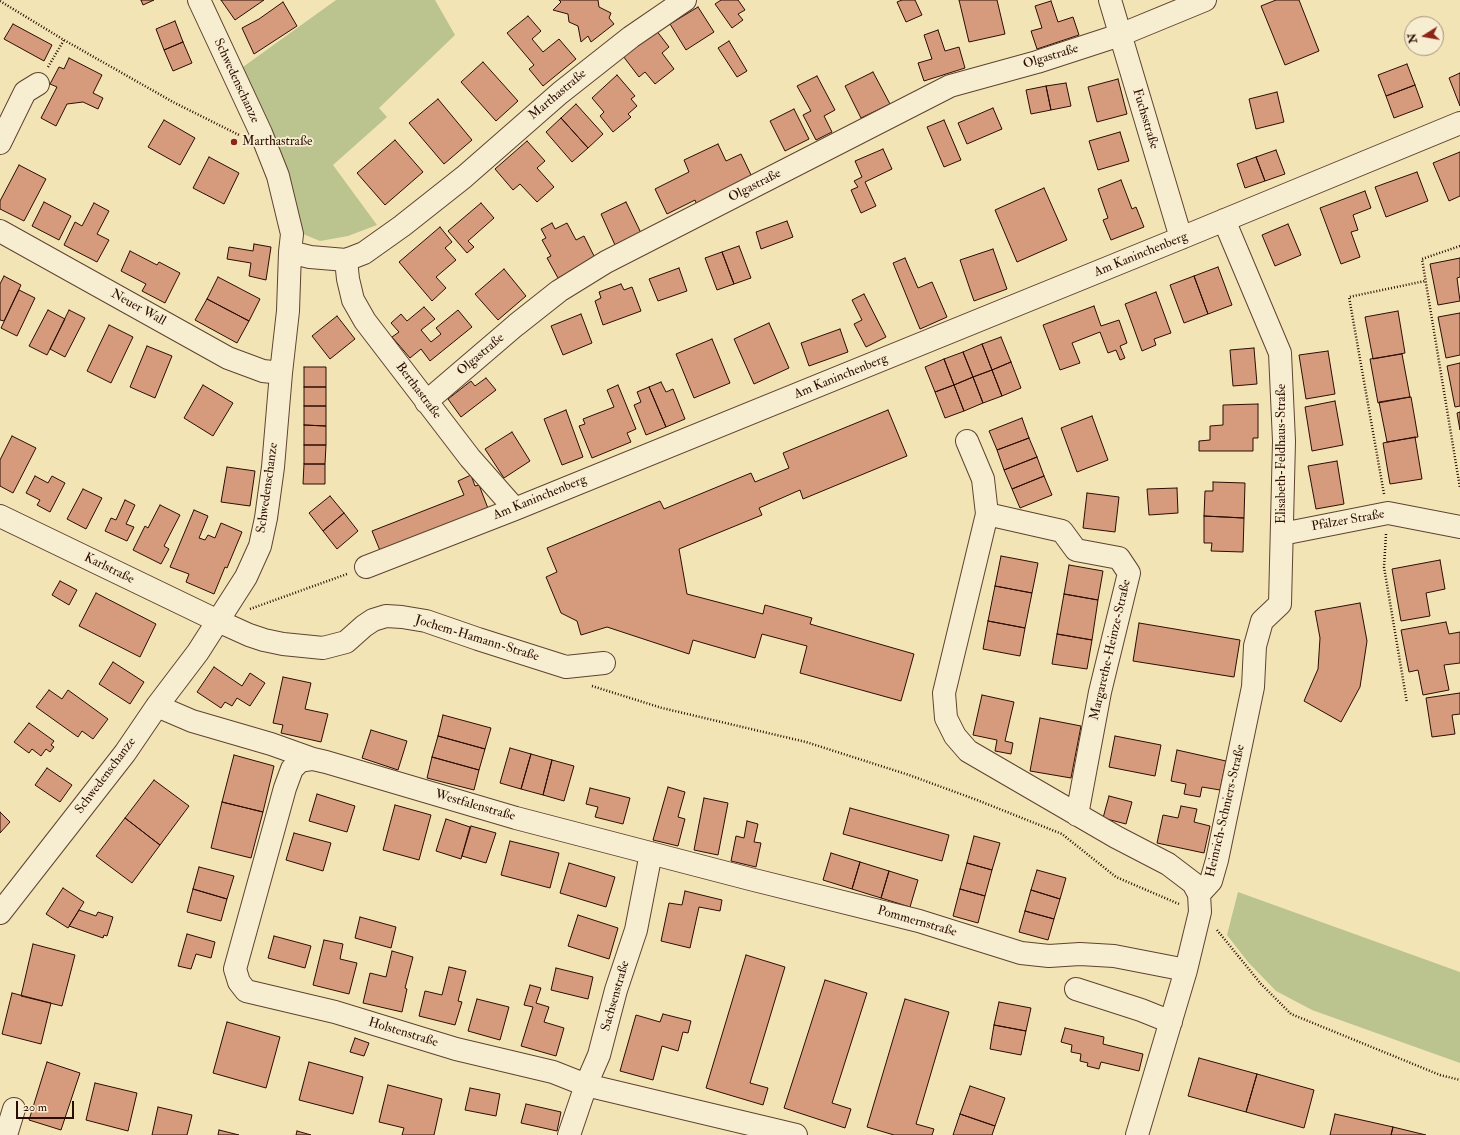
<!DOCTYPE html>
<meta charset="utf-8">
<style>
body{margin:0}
#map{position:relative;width:1460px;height:1135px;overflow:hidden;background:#f3e4b6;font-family:"IM FELL Double Pica",serif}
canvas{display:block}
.north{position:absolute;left:1404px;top:16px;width:40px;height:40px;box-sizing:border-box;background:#f7edd0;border:1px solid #a6937e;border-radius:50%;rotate:259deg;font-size:11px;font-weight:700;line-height:16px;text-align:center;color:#2c0d03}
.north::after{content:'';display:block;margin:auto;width:14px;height:18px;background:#8f2418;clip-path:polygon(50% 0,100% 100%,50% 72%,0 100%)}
.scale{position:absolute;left:16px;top:1101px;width:58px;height:18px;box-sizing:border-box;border:2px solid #2c0d03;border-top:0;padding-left:5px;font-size:12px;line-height:14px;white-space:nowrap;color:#2c0d03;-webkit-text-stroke:3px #f7edd0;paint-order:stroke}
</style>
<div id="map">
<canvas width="1460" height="1135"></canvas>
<div class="north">N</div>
<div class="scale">20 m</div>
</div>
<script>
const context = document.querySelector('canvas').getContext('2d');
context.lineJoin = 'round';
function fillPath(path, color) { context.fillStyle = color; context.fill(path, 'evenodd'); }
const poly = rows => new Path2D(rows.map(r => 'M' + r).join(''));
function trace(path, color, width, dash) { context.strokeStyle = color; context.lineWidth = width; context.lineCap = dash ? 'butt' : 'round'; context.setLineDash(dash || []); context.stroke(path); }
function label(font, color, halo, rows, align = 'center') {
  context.font = font + ' "IM FELL Double Pica",serif'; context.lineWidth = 3.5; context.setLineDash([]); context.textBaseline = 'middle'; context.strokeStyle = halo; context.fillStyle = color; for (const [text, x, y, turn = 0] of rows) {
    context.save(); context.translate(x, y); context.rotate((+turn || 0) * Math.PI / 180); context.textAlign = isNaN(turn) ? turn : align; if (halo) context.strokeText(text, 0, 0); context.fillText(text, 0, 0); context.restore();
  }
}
fillPath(poly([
 [336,0,435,0,455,35,379,108,387,117,333,165,377,225,348,236,320,241,303,234,288,213,236,72],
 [1238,892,1460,972,1460,1063,1312,1010,1276,991,1248,962,1227,935]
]), '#bbc48e');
const building = poly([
 [141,0,154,0,143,5,141,0],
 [221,0,264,0,235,20,221,0],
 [559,0,598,0,599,7,611,13,609,18,614,24,591,42,588,36,581,42,578,26,569,22,568,14,553,10,561,2,559,0],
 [721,0,738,0,745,10,738,14,743,20,732,28,715,4,721,0],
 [902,0,915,0,922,15,906,22,897,2,902,0],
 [959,0,997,0,1005,34,969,42,959,0],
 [1276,0,1299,0,1319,51,1285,65,1261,6,1276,0],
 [1051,1,1058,22,1073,17,1079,35,1037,49,1031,31,1042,28,1035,6,1051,1],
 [283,2,297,26,254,54,242,28,259,19,283,2],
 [698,7,714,32,686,50,670,24,698,7],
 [528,16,541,31,532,39,543,52,559,39,576,59,543,86,529,69,534,65,507,33,528,16],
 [175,21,183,42,164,50,156,29,175,21],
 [13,24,52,45,44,61,4,39,13,24],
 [656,30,669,47,662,53,674,69,655,84,645,72,639,77,623,56,656,30],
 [938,30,945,51,959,47,965,68,924,81,918,63,932,59,924,35,938,30],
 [729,41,747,71,737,77,718,48,729,41],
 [183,42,192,63,173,71,164,50,183,42],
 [69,58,102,75,93,93,103,98,98,109,83,102,67,104,56,126,41,118,57,87,50,84,59,67,64,69,69,58],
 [483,62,518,101,496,121,461,82,483,62],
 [1407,64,1415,85,1386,96,1378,75,1407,64],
 [873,72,890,104,861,118,845,86,873,72],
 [1460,73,1460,106,1449,78,1460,73],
 [617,75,635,96,631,99,637,106,628,114,631,117,613,132,600,116,604,112,592,98,617,75],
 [817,76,835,110,824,116,832,132,816,140,803,115,811,111,797,86,817,76],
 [1118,79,1127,114,1097,122,1088,87,1118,79],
 [1066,83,1071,106,1051,110,1046,86,1066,83],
 [1415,85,1423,107,1394,118,1386,96,1415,85],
 [1046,86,1051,110,1031,114,1026,90,1046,86],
 [1277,92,1284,122,1256,129,1249,99,1277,92],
 [438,99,472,140,444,164,409,123,438,99],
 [576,104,603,134,588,148,561,118,576,104],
 [993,108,1002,129,967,144,958,123,993,108],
 [794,109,809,139,785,151,770,121,794,109],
 [561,118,588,148,572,162,546,132,561,118],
 [164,120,195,138,180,165,148,147,164,120],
 [944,120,961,160,944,167,927,127,944,120],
 [1120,132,1129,161,1098,170,1089,141,1120,132],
 [395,140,423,172,385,205,357,173,395,140],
 [527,141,545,161,537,168,554,187,537,202,520,184,513,190,495,169,527,141],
 [718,144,726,161,741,154,752,177,697,205,695,200,667,214,655,189,689,172,684,160,718,144],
 [883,149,892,169,865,182,876,206,861,213,851,190,858,187,854,181,862,177,855,161,883,149],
 [1276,150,1285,174,1265,181,1256,157,1276,150],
 [1460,152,1460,196,1449,201,1433,163,1460,152],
 [209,157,239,173,224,204,193,188,209,157],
 [1256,157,1265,181,1245,188,1237,164,1256,157],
 [19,165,46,179,24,221,0,209,0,201,19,165],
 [1417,172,1428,201,1386,217,1375,187,1417,172],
 [1121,180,1132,209,1136,207,1144,227,1111,240,1103,220,1108,218,1098,189,1121,180],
 [1044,188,1067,240,1017,262,995,210,1044,188],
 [1365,191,1371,208,1353,215,1358,230,1351,232,1360,257,1341,264,1320,208,1365,191],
 [44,202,71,216,59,240,32,226,44,202],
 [626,202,641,233,615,245,601,214,626,202],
 [94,203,109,211,97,234,109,240,97,262,64,245,75,222,82,226,94,203],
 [481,203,494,218,468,241,474,247,467,253,448,231,481,203],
 [787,221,793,237,761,249,756,232,787,221],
 [552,223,555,229,567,223,576,240,584,236,595,258,558,278,547,258,551,256,542,240,546,238,541,229,552,223],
 [1288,224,1301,255,1275,266,1262,235,1288,224],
 [440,227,452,242,445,248,456,260,436,277,446,288,432,301,399,262,440,227],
 [254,244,271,247,266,280,249,276,251,263,227,259,229,247,253,251,254,244],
 [739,246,751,278,734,284,722,252,739,246],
 [993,249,1007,289,974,301,960,260,993,249],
 [130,251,157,265,159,262,180,273,165,303,142,291,146,284,121,271,130,251],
 [722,252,734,284,717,290,705,258,722,252],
 [905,258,918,288,932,282,947,317,920,329,893,263,905,258],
 [1460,258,1460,277,1457,278,1460,301,1438,305,1430,264,1460,258],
 [1218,267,1232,305,1208,314,1194,276,1218,267],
 [679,268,687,291,658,301,649,279,679,268],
 [504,269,526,296,498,320,475,294,504,269],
 [4,276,21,285,4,321,0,320,0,284,4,276],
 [1194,276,1208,314,1184,323,1170,285,1194,276],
 [218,277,260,299,249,321,207,299,218,277],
 [621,284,624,290,632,287,641,311,603,325,595,301,601,298,599,292,621,284],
 [19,290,35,298,17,336,1,328,19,290],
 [1156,292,1171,333,1154,339,1156,345,1142,351,1125,304,1156,292],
 [864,294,886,337,866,347,854,324,862,320,852,300,864,294],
 [207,299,249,321,237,343,195,320,207,299],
 [1094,306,1101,326,1119,320,1127,343,1120,346,1125,358,1120,360,1116,350,1108,353,1100,332,1072,343,1080,363,1060,370,1043,325,1094,306],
 [424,307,435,319,421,330,431,342,441,334,436,328,458,310,472,327,430,361,421,349,410,358,392,337,399,332,391,323,401,314,407,321,424,307],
 [48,310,65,319,47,355,29,346,48,310],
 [69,310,85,318,65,357,50,349,69,310],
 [1398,311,1405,353,1373,359,1365,317,1398,311],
 [1460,313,1460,355,1446,358,1438,317,1460,313],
 [581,314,592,343,563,355,551,326,581,314],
 [337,316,355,339,330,359,312,336,337,316],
 [769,323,789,368,754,384,734,339,769,323],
 [109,325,133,337,111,383,87,371,109,325],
 [840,329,848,352,809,366,801,343,840,329],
 [1001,337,1011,362,992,370,982,344,1001,337],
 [712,339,730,383,694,398,676,354,712,339],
 [982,344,992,370,973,377,963,352,982,344],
 [147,346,172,356,155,398,130,387,147,346],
 [1254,348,1257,384,1233,386,1230,350,1254,348],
 [1328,351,1335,394,1306,399,1299,355,1328,351],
 [963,352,973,377,954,385,944,359,963,352],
 [1402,354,1410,397,1378,403,1370,359,1402,354],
 [944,359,954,385,935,392,925,367,944,359],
 [1011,362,1021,388,1002,396,992,370,1011,362],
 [1460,363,1460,406,1455,407,1447,366,1460,363],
 [304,367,326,367,326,387,304,387,304,367],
 [992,370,1002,396,983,403,973,377,992,370],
 [973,377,983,403,964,411,954,385,973,377],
 [486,378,496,390,461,417,448,399,471,381,475,386,486,378],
 [661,382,666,392,673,389,685,419,666,427,649,387,661,382],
 [203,385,233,403,213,436,184,418,203,385],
 [618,385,636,429,627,433,631,442,592,458,579,426,585,424,583,419,614,407,607,390,618,385],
 [954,385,964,411,945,418,935,392,954,385],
 [304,387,326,387,326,406,304,406,304,387],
 [649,387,666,427,646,435,634,405,641,402,637,392,649,387],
 [1410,397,1411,397,1418,437,1387,442,1379,402,1410,397],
 [1335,401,1343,445,1312,451,1305,407,1335,401],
 [1258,404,1258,438,1253,438,1253,451,1199,451,1199,441,1210,440,1210,426,1223,425,1223,405,1258,404],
 [304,406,326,406,326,426,304,425,304,406],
 [566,410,583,457,562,465,544,419,566,410],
 [888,410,907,456,803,499,800,490,759,508,762,515,679,549,687,594,763,614,765,605,812,618,810,624,914,654,901,701,800,673,807,646,762,634,755,658,693,640,689,654,607,627,581,635,577,621,561,613,546,577,557,572,547,548,660,501,664,509,751,473,755,482,789,468,783,453,888,410],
 [1460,412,1460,430,1457,413,1460,412],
 [1092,416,1108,460,1077,472,1061,428,1092,416],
 [1022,418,1029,438,997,450,989,431,1022,418],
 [304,425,326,426,326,445,304,445,304,425],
 [512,432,530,461,504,478,485,449,512,432],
 [12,436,36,448,13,493,0,486,0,460,12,436],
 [1415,437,1422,479,1390,484,1383,443,1415,437],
 [1029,438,1037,457,1004,470,997,450,1029,438],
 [304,445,326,445,325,464,304,464,304,445],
 [1037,457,1044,476,1012,489,1004,470,1037,457],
 [1337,461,1344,504,1316,509,1308,466,1337,461],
 [304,464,325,464,325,484,303,484,304,464],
 [227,467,255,471,250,506,221,502,227,467],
 [471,475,475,486,479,485,489,511,381,553,372,531,464,495,458,481,471,475],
 [35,476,48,483,52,476,65,483,50,512,37,505,40,500,26,493,35,476],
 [1044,476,1052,495,1020,508,1012,489,1044,476],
 [1213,482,1245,483,1244,518,1204,516,1205,491,1213,491,1213,482],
 [1177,488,1178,513,1149,515,1147,489,1177,488],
 [83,489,102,498,86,529,67,519,83,489],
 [1087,493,1119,497,1115,532,1083,528,1087,493],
 [330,496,344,513,323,531,309,513,330,496],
 [125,500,135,505,126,524,134,527,127,541,105,531,111,518,116,520,125,500],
 [160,505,180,515,164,546,169,549,161,564,133,550,145,526,148,528,160,505],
 [194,510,208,516,199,538,205,540,208,535,215,538,221,523,242,532,227,568,225,567,214,594,186,582,189,574,170,567,194,510],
 [344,513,358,531,337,549,323,531,344,513],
 [1204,516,1244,518,1243,552,1211,551,1212,543,1204,543,1204,516],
 [1001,556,1038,563,1032,593,995,586,1001,556],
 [1440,560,1445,589,1426,593,1430,616,1401,621,1392,569,1440,560],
 [1069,565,1103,571,1098,600,1064,594,1069,565],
 [60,581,77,590,69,605,52,595,60,581],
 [995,586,1032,593,1025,628,988,621,995,586],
 [96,593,156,624,140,657,79,626,96,593],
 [1064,594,1098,600,1092,640,1057,634,1064,594],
 [1360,603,1367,641,1360,687,1341,722,1304,701,1318,669,1320,638,1315,611,1360,603],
 [988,621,1025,628,1020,656,983,649,988,621],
 [1446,622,1449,634,1460,632,1460,663,1444,665,1449,690,1423,695,1418,670,1409,672,1401,630,1446,622],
 [1139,623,1240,640,1234,677,1133,661,1139,623],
 [1057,634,1092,640,1087,669,1052,664,1057,634],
 [113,662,144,682,130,704,99,684,113,662],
 [214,667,242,686,250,673,265,683,250,706,237,698,232,706,225,702,221,708,197,692,214,667],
 [283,677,311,683,305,709,328,714,321,742,281,733,283,725,273,723,283,677],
 [49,690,62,699,68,690,108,719,93,739,82,731,78,737,36,707,49,690],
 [1460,693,1460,714,1452,715,1455,734,1432,737,1426,698,1460,693],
 [982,695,1014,702,1005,741,1013,743,1011,754,995,751,997,740,973,735,982,695],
 [443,715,491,728,485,749,438,736,443,715],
 [1040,718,1081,726,1071,778,1030,771,1040,718],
 [29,723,54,741,51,745,54,747,50,752,46,749,41,756,32,749,29,753,14,742,29,723],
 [371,730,407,741,398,770,362,758,371,730],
 [438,736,485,749,479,770,432,757,438,736],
 [1115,736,1161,745,1155,776,1109,767,1115,736],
 [510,748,531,754,521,789,500,783,510,748],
 [1177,750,1226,761,1220,790,1202,787,1200,797,1184,794,1186,784,1171,781,1177,750],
 [531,754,552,760,543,795,521,789,531,754],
 [234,755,274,766,263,812,222,802,234,755],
 [432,757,479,770,474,790,427,778,432,757],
 [552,760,574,766,564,801,543,795,552,760],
 [47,768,72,785,60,802,35,785,47,768],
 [154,780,189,806,160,845,125,818,154,780],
 [668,787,685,792,678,817,685,819,678,846,653,840,668,787],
 [590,788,630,798,623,824,595,817,598,807,586,804,590,788],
 [317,794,355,806,347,832,309,821,317,794],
 [1109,796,1132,802,1126,824,1103,818,1109,796],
 [704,798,728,803,718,855,694,850,704,798],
 [222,802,263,812,251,858,211,848,222,802],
 [395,805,431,815,419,860,383,850,395,805],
 [1181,806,1197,809,1194,822,1210,826,1204,853,1157,843,1163,815,1178,818,1181,806],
 [850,808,949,835,942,861,843,834,850,808],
 [0,812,10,822,0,833,0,812],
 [125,818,160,845,132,883,96,856,125,818],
 [446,819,470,827,461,859,436,851,446,819],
 [747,821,758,824,754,842,761,843,756,867,731,861,736,836,744,838,747,821],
 [471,826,496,833,486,863,462,856,471,826],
 [294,833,331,843,323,871,286,860,294,833],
 [974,836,1000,843,992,870,967,863,974,836],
 [510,841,559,853,550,888,501,875,510,841],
 [831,853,860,862,852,889,823,880,831,853],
 [860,862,889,871,881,898,852,889,860,862],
 [569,863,615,877,606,907,560,893,569,863],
 [967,863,992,870,985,896,960,889,967,863],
 [199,867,234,876,227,899,193,889,199,867],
 [1037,870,1066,878,1060,899,1031,890,1037,870],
 [889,871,918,880,910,907,881,898,889,871],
 [63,888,84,902,68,928,46,914,63,888],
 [193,889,227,899,221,921,187,912,193,889],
 [960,889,985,896,978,923,953,916,960,889],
 [1031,890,1060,899,1054,919,1025,911,1031,890],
 [685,891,722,900,720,911,699,907,690,948,661,941,669,903,682,905,685,891],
 [79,910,96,916,98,912,113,917,107,936,104,935,103,938,69,926,79,910],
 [1025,911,1054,919,1048,940,1019,932,1025,911],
 [578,915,618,928,609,959,568,946,578,915],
 [360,917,396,927,391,948,355,938,360,917],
 [187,934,215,942,211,958,196,954,191,969,178,966,187,934],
 [274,936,311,946,305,968,268,958,274,936],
 [324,940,343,944,340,959,357,963,349,994,313,985,324,940],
 [33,944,75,955,62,1006,21,996,33,944],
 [392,951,413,957,405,988,407,989,402,1012,363,1003,370,973,386,977,392,951],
 [746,955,785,967,750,1083,768,1088,763,1105,706,1088,746,955],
 [449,967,466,971,458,1001,462,1002,455,1025,419,1016,425,991,442,995,449,967],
 [556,968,593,977,588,999,551,990,556,968],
 [825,980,867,993,832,1103,851,1109,845,1128,784,1108,825,980],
 [530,985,541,988,536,1003,549,1007,544,1022,564,1028,556,1056,521,1046,533,1007,524,1005,530,985],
 [12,993,51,1003,41,1044,2,1034,12,993],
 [477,999,509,1007,500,1040,468,1031,477,999],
 [905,999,949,1012,916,1124,934,1129,932,1135,894,1135,867,1127,905,999],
 [999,1002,1031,1008,1026,1031,994,1025,999,1002],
 [663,1014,691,1021,688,1033,683,1032,678,1051,662,1046,653,1080,620,1071,636,1015,660,1022,663,1014],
 [227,1022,280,1037,266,1088,213,1073,227,1022],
 [994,1025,1026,1031,1021,1055,990,1049,994,1025],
 [1065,1028,1104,1037,1103,1044,1143,1054,1139,1071,1101,1062,1099,1069,1087,1066,1088,1063,1080,1061,1081,1054,1071,1052,1072,1045,1061,1042,1065,1028],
 [355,1038,369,1043,364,1056,350,1052,355,1038],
 [1199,1058,1257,1074,1246,1112,1188,1096,1199,1058],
 [47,1062,80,1073,61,1130,29,1120,47,1062],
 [309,1062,363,1077,353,1114,299,1100,309,1062],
 [1257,1074,1314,1090,1304,1128,1246,1112,1257,1074],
 [95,1083,137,1093,128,1131,86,1120,95,1083],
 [388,1085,442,1099,434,1135,402,1135,404,1128,379,1122,388,1085],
 [970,1086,1005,1098,995,1126,960,1114,970,1086],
 [470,1088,500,1094,496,1116,465,1110,470,1088],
 [526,1104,561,1112,557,1131,521,1123,526,1104],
 [158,1107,192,1115,187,1135,152,1135,158,1107],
 [960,1114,995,1126,992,1135,953,1135,960,1114],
 [1335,1114,1393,1127,1391,1135,1330,1135,1335,1114],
 [1393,1127,1426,1135,1391,1135,1393,1127],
 [219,1130,239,1135,218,1135,219,1130],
 [297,1131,311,1135,296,1135,297,1131]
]);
fillPath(building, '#d69b7d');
trace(building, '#2c0d03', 1);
const minor = poly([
 [1110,0,1181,238],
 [0,143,25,92,38,84],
 [0,231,228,358,263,371,281,373],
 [290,252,310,257,346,260,364,253,402,226,464,177,560,93,631,37,685,0],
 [346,260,348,279,353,300,365,321,470,458,515,509],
 [426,402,516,325,559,291,606,262,950,86,1037,62,1120,35,1205,0],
 [967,441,983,479,987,514,944,693,946,718,955,736,968,751,1116,837,1168,864,1193,883,1199,894,1200,912,1186,970,1137,1135],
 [987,514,1062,531,1076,550,1119,558,1129,573,1100,692,1077,815],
 [0,516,218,621,249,635,264,640,283,644,323,648,346,642,364,626,373,620,386,616,402,617,426,621,478,639,566,667,604,663],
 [1282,534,1388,513,1460,527],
 [366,567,515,509,1181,238,1460,123],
 [157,706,192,721,271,744,313,759],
 [1199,894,1211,881,1217,860,1253,687,1255,646,1262,621,1280,604,1284,441,1280,353,1224,220],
 [0,913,125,753,157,706,198,652,246,577,260,546,266,518,273,467,281,373,288,311,290,252,292,234,278,176,261,133,199,0],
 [1076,989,1141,1010,1171,1022],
 [6,1135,14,1109],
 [569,1135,586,1085,599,1055,616,990,636,930,651,853],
 [796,1135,586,1085,553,1072,456,1049,335,1012,246,991,239,982,235,969,285,788,292,769,300,761,313,759,326,762,516,818,750,879,919,921,1021,953,1049,956,1080,954,1114,956,1186,970]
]);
trace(minor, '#5e4330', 24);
trace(poly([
 [0,1,64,40,173,102,239,135],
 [48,67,64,40],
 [1460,246,1422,259,1460,488],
 [1384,494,1349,297,1425,281],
 [1386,534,1384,567,1407,703],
 [250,609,347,574],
 [592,686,662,708,806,742,909,775,977,800,1062,834,1116,877,1179,904],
 [1217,930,1261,984,1291,1014,1440,1075,1460,1080]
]), '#2c0d03', 2.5, [1, 2]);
trace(minor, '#f7edd0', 22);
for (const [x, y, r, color] of [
 [234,142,4,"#8f2418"]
]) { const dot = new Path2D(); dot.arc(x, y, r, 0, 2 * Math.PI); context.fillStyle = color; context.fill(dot); trace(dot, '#f7edd0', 1.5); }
label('13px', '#2c0d03', '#f7edd0', [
 ["Olgastraße",1051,57,-17],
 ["Schwedenschanze",236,81,65],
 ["Marthastraße",558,95,-40],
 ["Fuchsstraße",1145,119,73],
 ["Olgastraße",755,186,-27],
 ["Am Kaninchenberg",1141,255,-22],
 ["Neuer Wall",138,308,29],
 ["Olgastraße",481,355,-40],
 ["Am Kaninchenberg",841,377,-22],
 ["Berthastraße",418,391,53],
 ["Elisabeth-Feldhaus-Straße",1282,454,-90],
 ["Schwedenschanze",268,488,-82],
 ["Am Kaninchenberg",540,498,-22],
 ["Pfälzer Straße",1348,521,-10],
 ["Karlstraße",109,569,26],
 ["Jochem-Hamann-Straße",477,639,17],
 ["Margarethe-Heinze-Straße",1111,650,-77],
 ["Schwedenschanze",106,776,-53],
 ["Westfalenstraße",475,806,16],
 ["Heinrich-Schniers-Straße",1226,811,-77],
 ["Pommernstraße",917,922,16],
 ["Sachsenstraße",616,996,-74],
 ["Holstenstraße",403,1033,17]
]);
label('13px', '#2c0d03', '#f7edd0', [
 ["Marthastraße",242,142]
], 'left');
</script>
